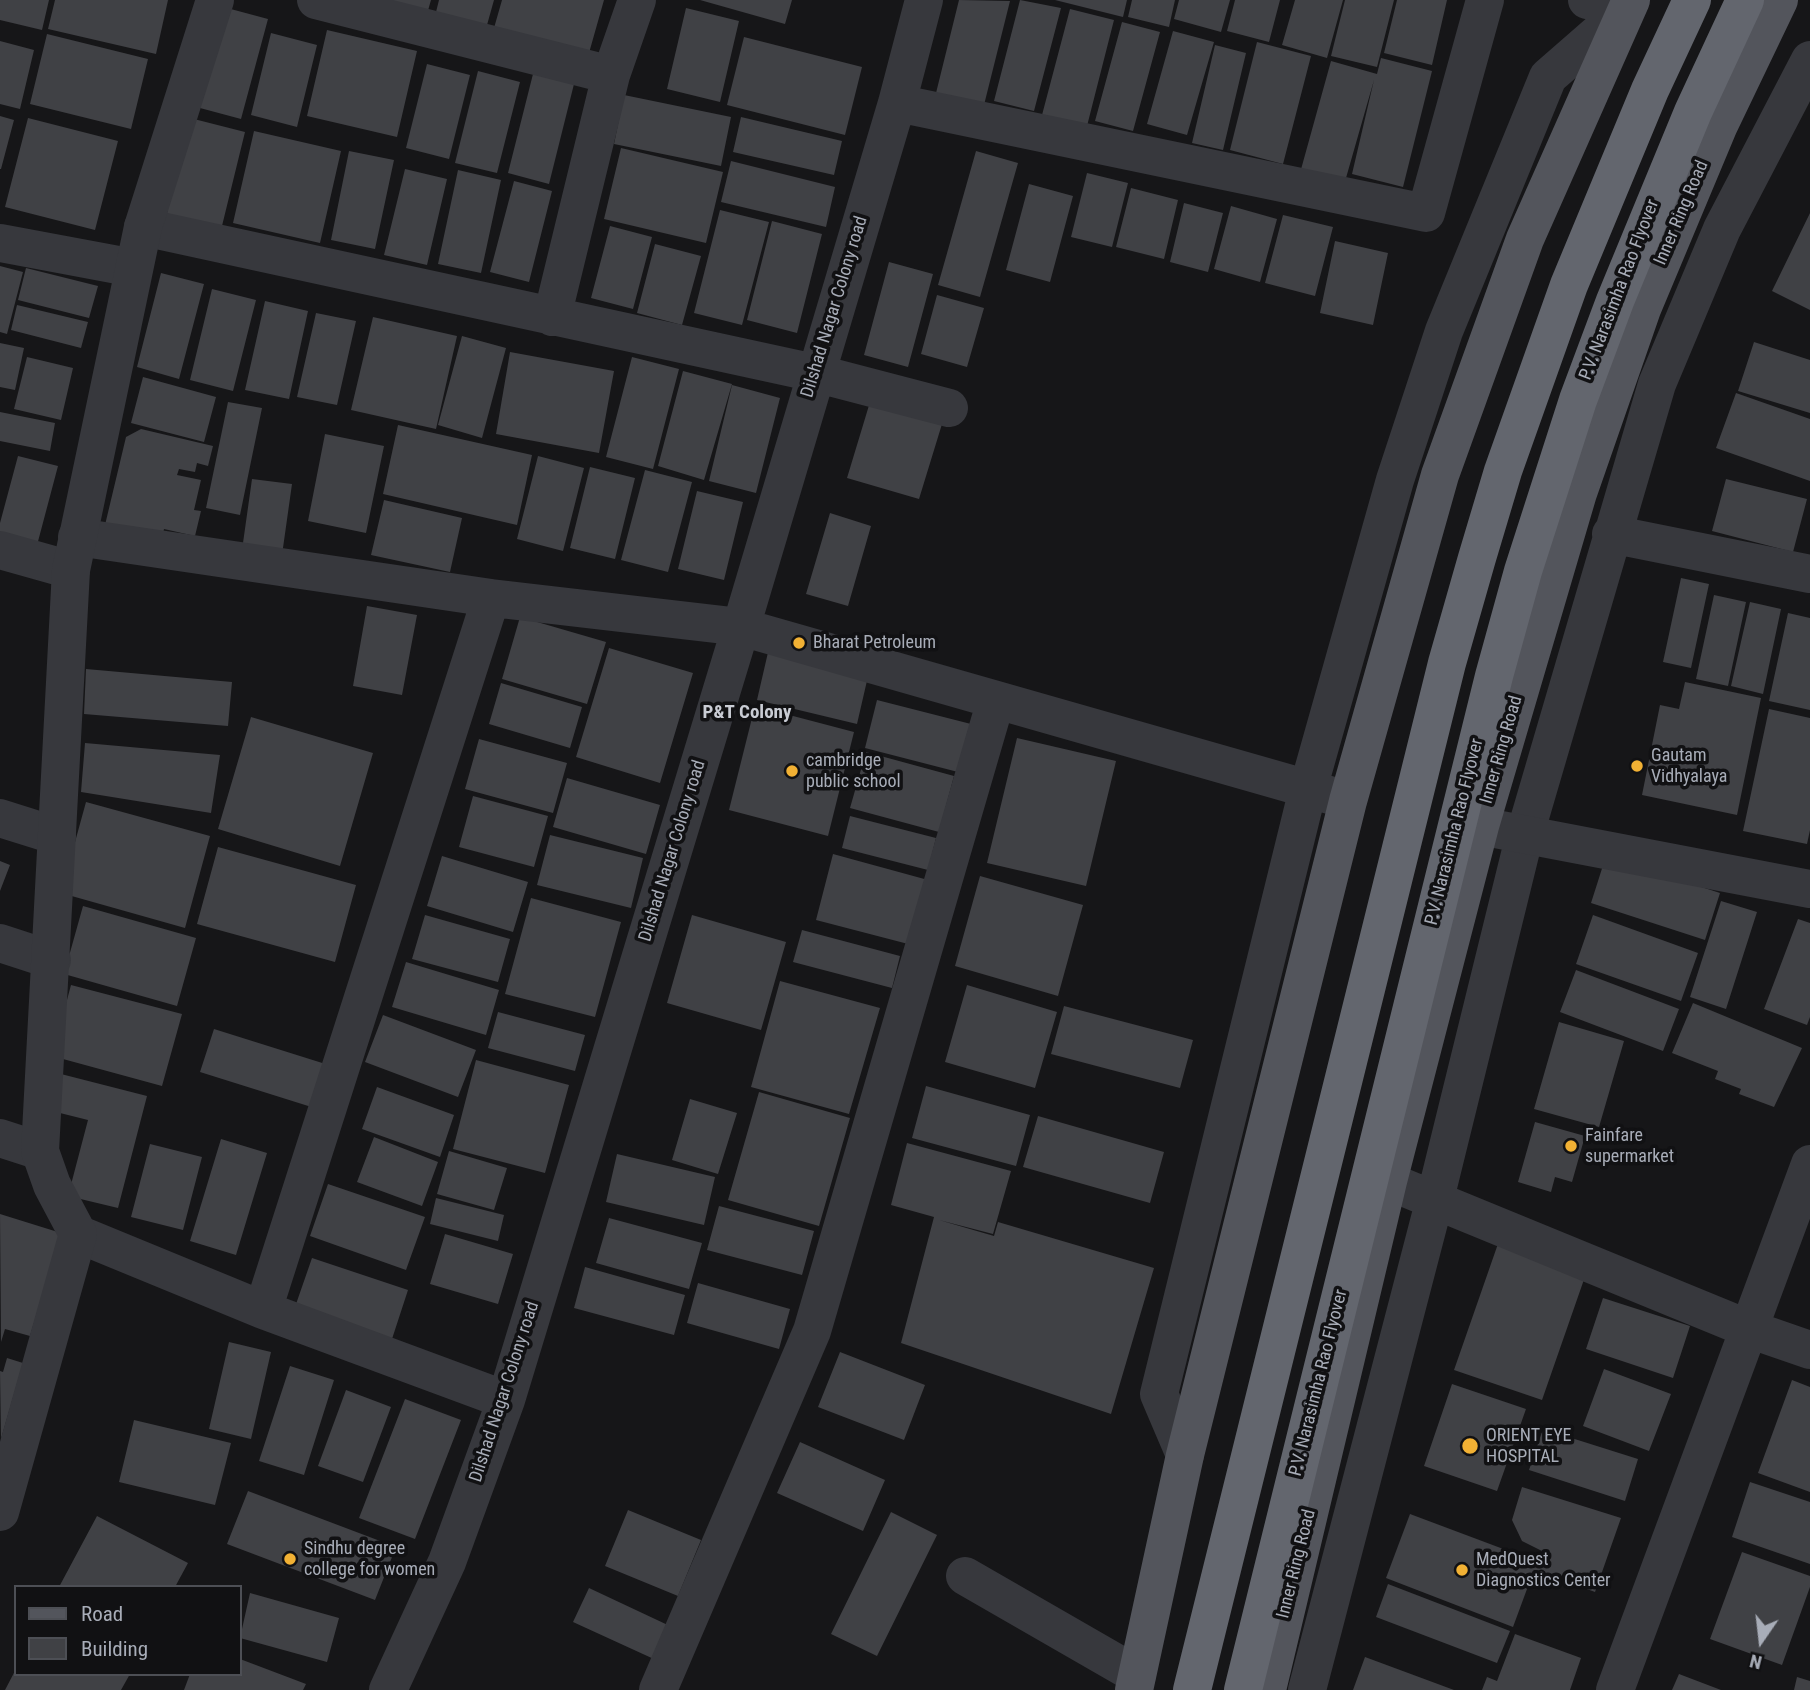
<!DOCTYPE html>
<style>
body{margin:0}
#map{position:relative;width:1810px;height:1690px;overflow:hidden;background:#161618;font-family:"Roboto Condensed",sans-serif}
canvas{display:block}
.legend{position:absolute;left:14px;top:1585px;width:228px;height:91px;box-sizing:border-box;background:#111113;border:2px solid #4d4f55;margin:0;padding:9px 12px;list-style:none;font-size:21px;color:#a8adb8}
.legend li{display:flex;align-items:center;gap:14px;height:35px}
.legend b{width:35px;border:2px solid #4d4f55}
.north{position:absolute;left:1726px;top:1606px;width:70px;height:70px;-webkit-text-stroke:5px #111113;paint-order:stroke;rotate:194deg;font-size:19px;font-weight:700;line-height:28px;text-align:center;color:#a8adb8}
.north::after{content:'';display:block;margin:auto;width:24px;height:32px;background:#a8adb8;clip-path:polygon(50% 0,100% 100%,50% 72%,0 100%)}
</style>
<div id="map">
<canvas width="1810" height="1690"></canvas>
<ul class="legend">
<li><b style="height:9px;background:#53555c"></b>Road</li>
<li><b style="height:19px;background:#404145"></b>Building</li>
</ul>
<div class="north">N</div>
</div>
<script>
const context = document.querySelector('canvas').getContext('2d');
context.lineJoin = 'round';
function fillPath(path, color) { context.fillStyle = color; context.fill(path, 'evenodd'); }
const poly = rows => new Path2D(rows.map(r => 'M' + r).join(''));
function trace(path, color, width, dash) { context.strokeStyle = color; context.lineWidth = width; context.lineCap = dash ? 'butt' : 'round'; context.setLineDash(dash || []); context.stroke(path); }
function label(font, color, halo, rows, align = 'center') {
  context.font = font + ' "Roboto Condensed",sans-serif'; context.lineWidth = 7; context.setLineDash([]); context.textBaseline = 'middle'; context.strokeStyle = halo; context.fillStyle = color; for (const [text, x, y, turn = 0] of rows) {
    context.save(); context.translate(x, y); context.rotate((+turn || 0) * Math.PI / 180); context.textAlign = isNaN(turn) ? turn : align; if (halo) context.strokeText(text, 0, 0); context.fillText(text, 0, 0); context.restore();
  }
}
fillPath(poly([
 [0,0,49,0,42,30,0,20],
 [55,0,168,0,156,54,48,29],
 [376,0,431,0,427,14],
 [439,0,494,0,487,25,436,12],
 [502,0,604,0,589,53,494,28],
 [700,0,792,0,785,24],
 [959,0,1010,1,984,105,936,93],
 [1020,0,1061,8,1034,111,994,101],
 [1055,0,1127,0,1123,17],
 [1132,0,1175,0,1169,27,1128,17],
 [1179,0,1230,0,1221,32,1174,19],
 [1235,0,1280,0,1269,42,1227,31],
 [1295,0,1343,0,1327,58,1282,45],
 [1345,0,1394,0,1377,67,1331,56],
 [1397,0,1447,0,1432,65,1384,53],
 [227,8,268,19,241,119,200,108],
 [686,8,739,21,720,102,667,89],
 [1070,9,1114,20,1087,126,1042,115],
 [1122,22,1160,32,1133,131,1095,121],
 [327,30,417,51,397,137,307,116],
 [1173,31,1214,42,1187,135,1147,124],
 [271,33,317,45,297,127,251,115],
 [47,34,148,59,131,129,30,104],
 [744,37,862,67,845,135,727,105],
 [0,41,34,50,20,109,0,104],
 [1257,42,1311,56,1283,164,1230,150],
 [1215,45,1246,53,1223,150,1192,143],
 [1381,58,1432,71,1403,187,1352,174,1374,80,1344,185,1300,173,1331,61,1377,74],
 [427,64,470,75,449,159,406,148],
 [478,71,520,82,497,173,455,163],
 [533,74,574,84,549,184,508,173],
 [624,95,731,117,721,166,614,144],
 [0,116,14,120,1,169,0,169],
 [741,117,842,141,834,175,733,152],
 [28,118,118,141,95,230,5,207],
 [190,118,245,132,221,230,166,217],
 [254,131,341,151,320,243,233,223],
 [621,148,723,172,706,243,604,219],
 [349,151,394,160,375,249,331,240],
 [976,151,1018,163,980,297,938,285],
 [731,161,835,187,826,227,721,202],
 [405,169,447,179,427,265,384,255],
 [458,170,501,180,481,273,438,264],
 [1087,173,1128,183,1112,247,1071,237],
 [514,181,552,191,529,282,490,272],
 [1029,184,1073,196,1050,282,1006,270],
 [1131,188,1178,200,1164,259,1116,247],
 [1184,203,1223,213,1208,272,1170,262],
 [1231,206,1277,219,1260,282,1214,269],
 [720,210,769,222,742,325,694,313],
 [1810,213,1810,310,1772,291],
 [1283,215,1333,227,1315,296,1265,283],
 [772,221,822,234,797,333,747,320],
 [610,226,652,237,633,309,591,298],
 [1335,241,1388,253,1373,325,1320,313],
 [655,244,701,256,682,325,637,313],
 [889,262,933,274,908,367,864,355],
 [0,266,23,272,7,334,0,332],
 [26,268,98,286,89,318,18,300],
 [161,273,204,284,179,379,137,367],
 [212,289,256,300,233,391,190,380],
 [937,295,984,308,967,367,921,354],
 [265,301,308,311,289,399,245,390],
 [17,305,88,322,81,348,11,330],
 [316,313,356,321,337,405,297,397],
 [373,317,457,336,436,429,351,410],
 [462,336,506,348,482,438,438,425],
 [1754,342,1810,360,1810,413,1738,391],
 [0,343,24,348,15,390,0,387],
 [510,352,614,371,599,453,496,434],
 [27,357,73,368,61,420,14,409],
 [632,357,679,369,653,469,606,457],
 [683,371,732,384,704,480,658,466],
 [143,377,216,397,204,442,131,423],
 [732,385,780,398,756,493,709,481],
 [1736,393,1810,419,1810,481,1716,448],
 [228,402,262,408,240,515,206,508],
 [870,402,942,424,919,499,847,478],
 [0,412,55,423,50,451,0,441],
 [398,425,532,455,517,525,383,494],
 [141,429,213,446,208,466,197,463,195,472,179,469,177,475,201,480,194,510,201,511,195,536,164,529,162,538,105,525,126,437],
 [325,434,384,446,366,533,308,521],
 [18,456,58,466,36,549,0,540,0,523],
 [538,456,584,468,563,551,517,539],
 [590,467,635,478,615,559,570,548],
 [645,470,692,482,668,572,621,560],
 [252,479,292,484,282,555,242,550],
 [1726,479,1807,499,1793,552,1712,531],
 [697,491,743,502,724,580,678,569],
 [384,500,462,518,450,572,371,555],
 [830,513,871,526,848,606,806,594],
 [1681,578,1709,584,1691,668,1663,662],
 [1714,595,1746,602,1728,686,1696,679],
 [1750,602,1781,609,1763,694,1731,686],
 [367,606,417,615,402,695,353,686],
 [1788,613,1810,618,1810,710,1769,701],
 [520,617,606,642,587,704,502,679],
 [609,648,693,673,660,783,576,757],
 [769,648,869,672,857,724,757,700],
 [86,669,232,682,228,726,84,714],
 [1685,682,1761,698,1737,815,1642,795,1660,705,1679,709],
 [501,683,582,707,570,748,489,724],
 [877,700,971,724,958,772,865,748],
 [755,706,854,732,828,836,729,810],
 [1769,709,1810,718,1810,830,1807,844,1743,831],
 [251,717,373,753,340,866,218,829],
 [1017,738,1116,761,1086,886,987,863],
 [479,739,567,763,553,813,465,789],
 [85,743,220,755,211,813,81,792],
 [866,752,954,776,939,832,850,808],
 [567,778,660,805,646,854,553,827],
 [473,796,548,816,534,867,459,847],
 [86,802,210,836,185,928,61,893],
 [850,816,936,838,928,870,842,848],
 [550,835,643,858,631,908,537,885],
 [218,847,356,885,335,962,197,924],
 [833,854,928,880,912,945,816,920],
 [442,856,528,882,513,932,427,906],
 [1606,856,1720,893,1705,940,1591,903],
 [0,861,10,865,0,891],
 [980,876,1083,905,1058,996,955,966],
 [531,898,621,922,595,1017,505,994],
 [1721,901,1757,912,1726,1009,1690,997],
 [83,906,196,938,177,1006,64,974],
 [425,915,510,939,498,982,412,959],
 [692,915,786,942,761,1030,667,1003],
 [1593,915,1698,953,1681,1001,1576,964],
 [1798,919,1810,923,1810,1017,1807,1025,1764,1009],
 [802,930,900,956,892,988,793,962],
 [406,962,499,990,486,1035,392,1007],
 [1576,970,1679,1009,1663,1051,1560,1012],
 [780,981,880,1008,849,1114,751,1087],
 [71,985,182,1014,162,1086,52,1056],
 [967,985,1057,1012,1035,1088,945,1062],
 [1693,1003,1802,1048,1774,1107,1739,1094,1741,1089,1715,1079,1718,1071,1672,1053],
 [1064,1006,1193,1040,1180,1088,1051,1054],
 [498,1012,585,1035,575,1071,488,1048],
 [383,1015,476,1050,458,1097,365,1062],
 [1559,1022,1624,1041,1599,1127,1534,1109],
 [214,1029,335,1067,321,1110,200,1072],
 [476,1060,569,1085,545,1173,453,1149],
 [61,1074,147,1096,118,1208,68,1196,88,1120,52,1111],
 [926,1086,1030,1115,1016,1166,912,1138],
 [377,1087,454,1115,440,1157,362,1129],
 [759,1092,850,1118,819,1226,728,1200],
 [690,1099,737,1113,718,1174,672,1160],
 [1038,1116,1164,1152,1150,1203,1023,1167],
 [1535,1122,1585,1136,1572,1182,1555,1177,1551,1192,1518,1182],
 [374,1137,438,1162,422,1206,357,1182],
 [221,1139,267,1153,236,1255,190,1241],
 [907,1143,1011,1171,993,1234,939,1220,994,1236,998,1222,1154,1268,1111,1414,901,1343,934,1217,891,1205],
 [150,1144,202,1157,183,1230,131,1217],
 [449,1151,507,1168,494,1210,437,1194],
 [617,1154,715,1177,704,1225,606,1202],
 [328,1184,425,1217,406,1270,310,1236],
 [436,1198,504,1215,498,1241,430,1224],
 [719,1206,814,1231,802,1275,707,1250],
 [0,1214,61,1233,30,1336,5,1329,1,1342],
 [609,1218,702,1243,689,1289,596,1263],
 [445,1234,513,1254,498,1304,430,1284],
 [1500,1238,1588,1268,1542,1400,1454,1370],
 [312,1258,408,1290,392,1339,295,1307],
 [585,1267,685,1295,674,1335,574,1308],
 [698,1283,790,1309,779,1349,687,1323],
 [1603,1298,1690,1326,1673,1378,1586,1349],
 [229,1342,271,1352,251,1439,209,1429],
 [840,1352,925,1385,904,1440,818,1407],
 [7,1358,23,1363,1,1439,0,1371,3,1372],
 [290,1366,334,1380,304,1475,259,1461],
 [1604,1369,1671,1394,1649,1451,1583,1426],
 [1792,1380,1810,1387,1810,1492,1758,1473],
 [1452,1384,1526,1409,1497,1491,1424,1466],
 [346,1390,391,1407,363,1482,318,1466],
 [405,1399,461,1420,415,1539,359,1518],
 [134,1420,231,1443,215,1505,119,1482],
 [1543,1429,1638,1459,1625,1501,1529,1470],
 [800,1442,885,1480,863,1531,777,1493],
 [1750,1482,1810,1502,1810,1564,1732,1537],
 [1522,1487,1621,1518,1595,1592,1534,1570,1513,1627,1386,1578,1410,1514,1538,1562,1542,1551,1522,1541,1512,1520],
 [248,1491,396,1547,375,1600,227,1544],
 [628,1510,701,1540,678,1596,605,1566],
 [891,1512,937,1535,877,1656,831,1634],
 [97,1516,188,1563,175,1587,59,1587],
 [1742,1552,1810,1576,1810,1587,1782,1665,1710,1639],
 [1388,1584,1510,1631,1497,1663,1376,1617],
 [589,1588,672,1627,656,1660,573,1622],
 [250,1593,339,1618,327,1662,240,1638],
 [1515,1634,1581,1658,1570,1690,1482,1690,1487,1677,1497,1681],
 [1365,1657,1454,1690,1353,1690],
 [240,1659,306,1684,303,1690,184,1690,190,1674,240,1674],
 [16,1669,16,1674,130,1674,121,1690,5,1690],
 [1679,1674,1721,1690,1672,1690],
 [1797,1677,1810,1681,1810,1690,1794,1690]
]), '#404145');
trace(poly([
 [316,0,611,75],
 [1587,0,1626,9],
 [897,103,1426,213,1485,0],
 [143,227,815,373,949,408],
 [0,243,134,268],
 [552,317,611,75,637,0],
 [1611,534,1810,574],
 [77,537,491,598,741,627,1333,796],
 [0,550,71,570],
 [0,818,57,836],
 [0,943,52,960],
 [0,1138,40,1151],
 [1388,1181,1749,1329,1810,1350],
 [78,1234,263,1310,506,1400],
 [263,1310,491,598],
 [1185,1455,1159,1394,1308,789,1395,480,1444,331,1548,77,1626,9],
 [965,1576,1137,1675],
 [388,1690,447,1562,506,1400,741,627,897,103,924,0],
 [658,1690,812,1331,996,700],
 [1307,1690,1435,1199,1525,834,1657,384,1722,229,1810,60],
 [1615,1690,1810,1164]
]), '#37383d', 38);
trace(poly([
 [1480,826,1810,889],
 [0,1512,78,1234,52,1185,40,1151,71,570,143,227,215,0]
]), '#37383d', 38);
trace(poly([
 [1134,1690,1185,1455,1348,801,1440,475,1525,239,1631,0],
 [1267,1690,1388,1181,1480,826,1578,493,1642,309,1719,125,1779,0]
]), '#53555c', 38);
trace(poly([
 [1192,1690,1447,663,1477,558,1503,471,1569,285,1650,90,1692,0],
 [1243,1690,1494,676,1523,571,1578,400,1615,301,1693,112,1745,0]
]), '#63666e', 38);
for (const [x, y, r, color] of [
 [799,643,7,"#f2b134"],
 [1637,766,7,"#f2b134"],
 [792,771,7,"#f2b134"],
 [1571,1146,7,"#f2b134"],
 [1470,1446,9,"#f2b134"],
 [290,1559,7,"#f2b134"],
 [1462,1570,7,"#f2b134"]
]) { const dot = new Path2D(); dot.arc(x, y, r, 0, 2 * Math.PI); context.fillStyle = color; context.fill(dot); trace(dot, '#111113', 2.5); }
label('18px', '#a8adb8', '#111113', [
 ["Inner Ring Road",1682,213,-67],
 ["P.V. Narasimha Rao Flyover",1620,290,-69],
 ["Dilshad Nagar Colony road",835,307,-73],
 ["Inner Ring Road",1502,750,-74],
 ["P.V. Narasimha Rao Flyover",1455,832,-76],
 ["Dilshad Nagar Colony road",673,851,-73],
 ["P.V. Narasimha Rao Flyover",1319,1383,-76],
 ["Dilshad Nagar Colony road",505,1392,-72],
 ["Inner Ring Road",1297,1564,-76]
]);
label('18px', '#a8adb8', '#111113', [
 ["Bharat Petroleum",813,643],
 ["Gautam",1651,756],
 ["Vidhyalaya",1651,777],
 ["cambridge",806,761],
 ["public school",806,782],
 ["Fainfare",1585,1136],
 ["supermarket",1585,1157],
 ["ORIENT EYE",1486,1436],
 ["HOSPITAL",1486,1457],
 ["Sindhu degree",304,1549],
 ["college for women",304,1570],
 ["MedQuest",1476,1560],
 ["Diagnostics Center",1476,1581]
], 'left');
label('bold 19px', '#c9ccd4', '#111113', [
 ["P&T Colony",747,713]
]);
</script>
